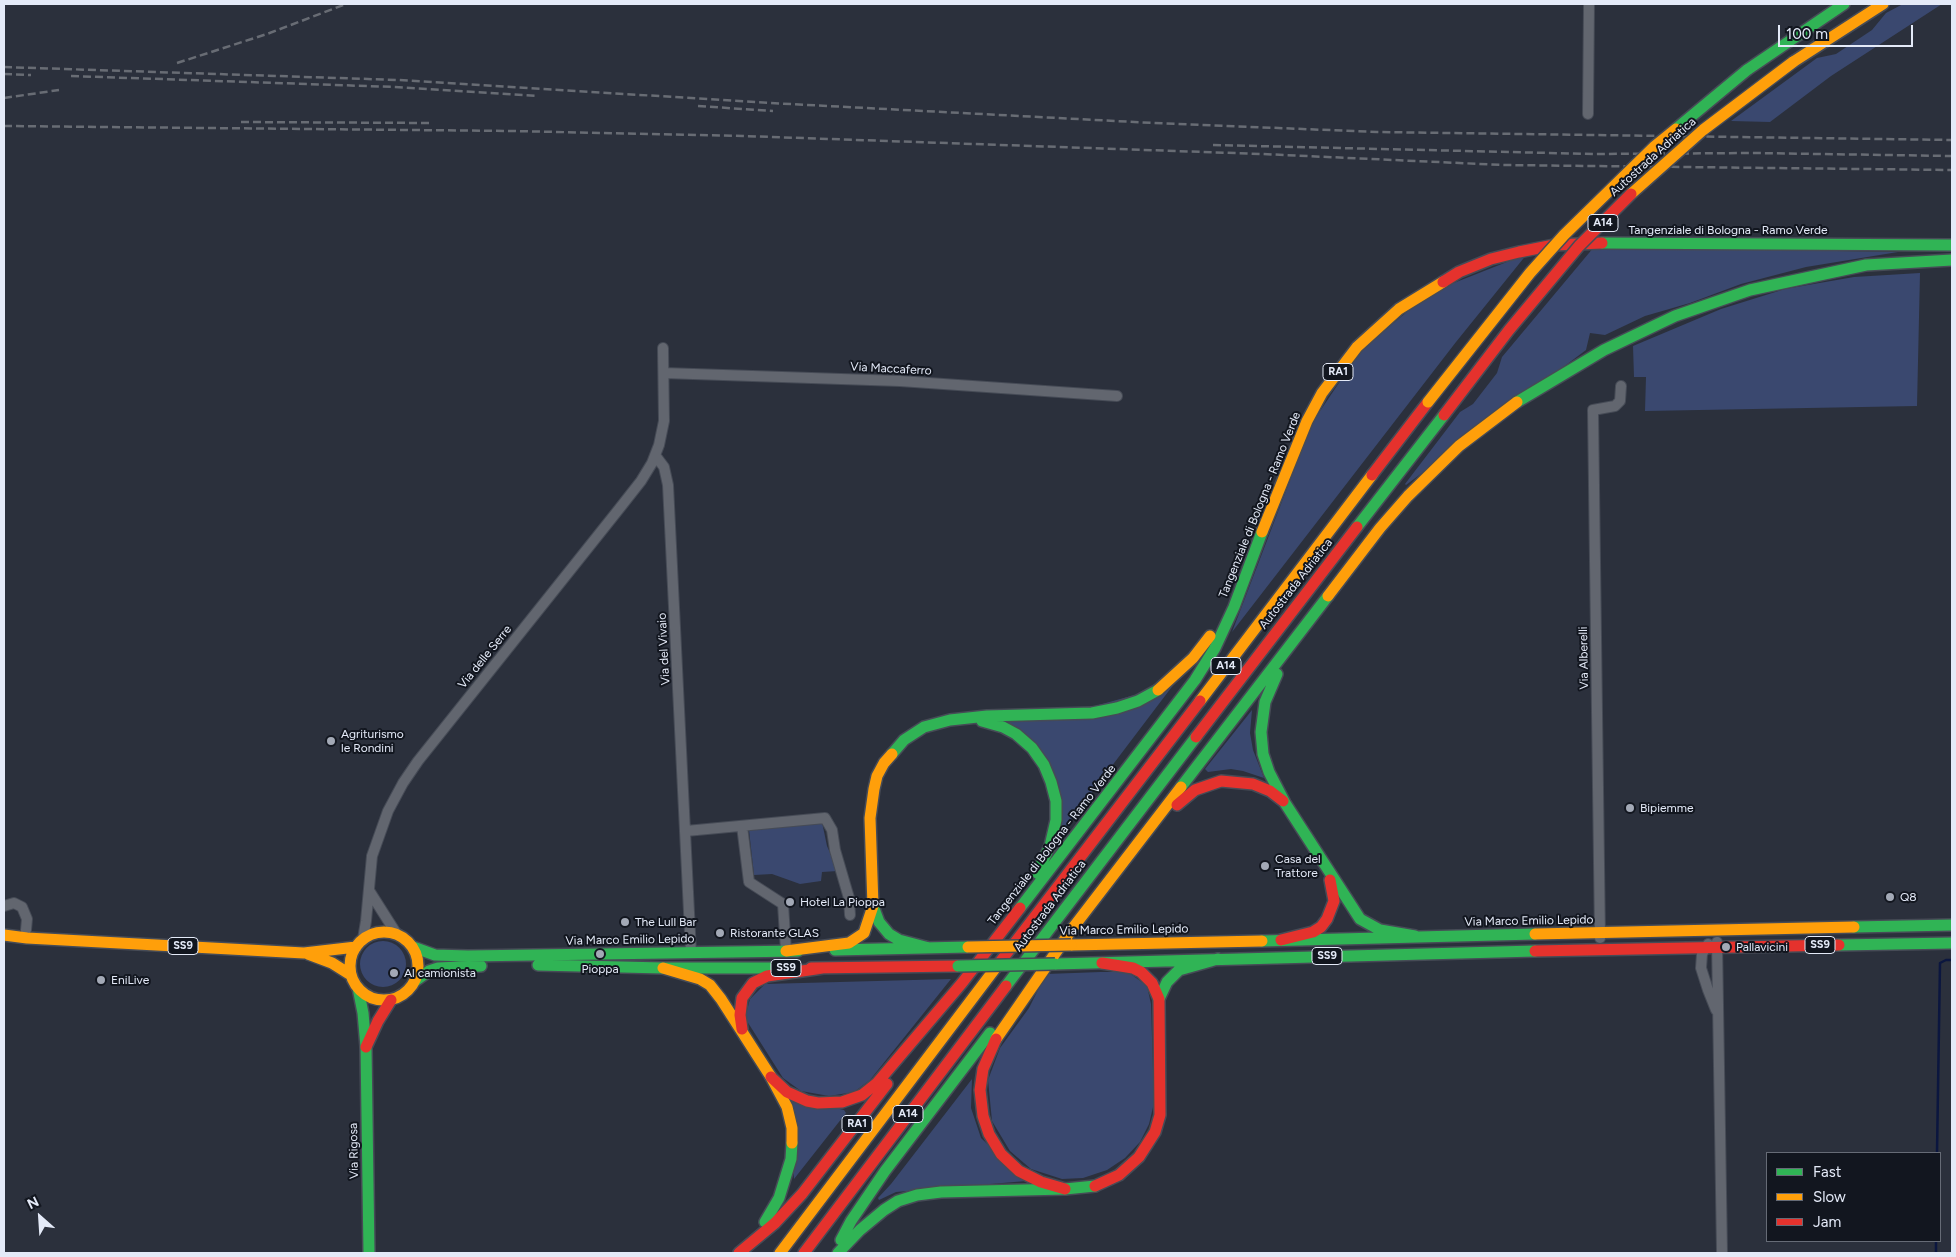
<!DOCTYPE html>
<style>
body{margin:0}
#map{position:relative;width:1956px;height:1257px;overflow:hidden;background:#2b303c;font-family:Figtree,sans-serif}
canvas{display:block}
.frame{position:absolute;inset:0;border:5px solid #e4eaf8;pointer-events:none}
.legend{position:absolute;left:1766px;top:1152px;width:175px;height:90px;box-sizing:border-box;background:#12161f;border:1px solid #666b76;margin:0;padding:6px 9px;list-style:none;font-size:15px;color:#e4eaf8}
.legend li{display:flex;align-items:center;gap:10px;height:25px}
.legend b{width:25px;border:1px solid #666b76}
.north{position:absolute;left:15px;top:1192px;width:50px;height:50px;-webkit-text-stroke:4px #12161f;paint-order:stroke;rotate:334deg;font-size:14px;font-weight:700;line-height:20px;text-align:center;color:#e4eaf8}
.north::after{content:'';display:block;margin:auto;width:18px;height:22px;background:#e4eaf8;clip-path:polygon(50% 0,100% 100%,50% 72%,0 100%)}
.scale{position:absolute;left:1778px;top:25px;width:135px;height:22px;box-sizing:border-box;border:2px solid #e4eaf8;border-top:0;padding-left:6px;font-size:15px;line-height:18px;white-space:nowrap;color:#e4eaf8;-webkit-text-stroke:4px #12161f;paint-order:stroke}
</style>
<div id="map">
<canvas width="1956" height="1257"></canvas>
<div class="frame"></div>
<ul class="legend">
<li><b style="height:6px;background:#30b455"></b>Fast</li>
<li><b style="height:6px;background:#ff9f0a"></b>Slow</li>
<li><b style="height:6px;background:#e5322d"></b>Jam</li>
</ul>
<div class="north">N</div>
<div class="scale">100 m</div>
</div>
<script>
const context = document.querySelector('canvas').getContext('2d');
context.lineJoin = 'round';
function fillPath(path, color) { context.fillStyle = color; context.fill(path, 'evenodd'); }
const poly = rows => new Path2D(rows.map(r => 'M' + r).join(''));
function trace(path, color, width, dash) { context.strokeStyle = color; context.lineWidth = width; context.lineCap = dash ? 'butt' : 'round'; context.setLineDash(dash || []); context.stroke(path); }
function label(font, color, halo, rows, align = 'center') {
  context.font = font + ' Figtree,sans-serif'; context.lineWidth = 4; context.setLineDash([]); context.textBaseline = 'middle'; context.strokeStyle = halo; context.fillStyle = color; for (const [text, x, y, turn = 0] of rows) {
    context.save(); context.translate(x, y); context.rotate((+turn || 0) * Math.PI / 180); context.textAlign = isNaN(turn) ? turn : align; if (halo) context.strokeText(text, 0, 0); context.fillText(text, 0, 0); context.restore();
  }
}
fillPath(poly([
 [1903,4,1942,4,1831,76,1770,122,1731,121,1817,58,1836,54,1872,30,1886,13],
 [1594,247,1898,252,1806,267,1741,284,1690,303,1645,316,1605,335,1590,333,1586,350,1406,485,1405,484,1460,412,1473,404,1497,373,1502,357],
 [1527,254,1456,342,1232,632,1312,423,1361,350,1431,292],
 [1920,273,1917,406,1645,411,1646,377,1634,377,1633,346,1721,309,1785,289,1854,277],
 [1174,684,1058,837,1061,797,1006,719,1052,718],
 [1252,710,1250,733,1253,750,1264,778,1243,771,1231,769,1208,772,1205,769],
 [822,822,827,846,838,871,822,872,821,881,800,884,772,874,754,875,749,830],
 '360 964a23 23 0 1 1 46 0a23 23 0 1 1-46 0Z',
 [1101,972,1128,972,1147,986,1151,1004,1154,1103,1149,1124,1140,1142,1125,1158,1107,1170,1083,1178,1062,1179,1031,1169,1010,1151,992,1121,988,1080,1000,1048,1029,1008,1046,974],
 [951,979,870,1080,854,1092,829,1096,801,1091,783,1078,745,1018,750,999,765,984],
 [972,1079,971,1108,981,1138,1026,1181,896,1192,879,1200,878,1198,891,1184],
 [788,1097,844,1110,846,1113,794,1179]
]), '#3a486f');
trace(poly([
 [1937,1153,1940,963,1946,960,1952,960],
 [1936,1253,1936,1241]
]), '#0b163f', 2.5);
const street = poly([
 [1588,114,1589,4],
 [664,373,900,381,1117,396],
 [655,455,664,467,668,485,691,953],
 [742,826,749,882,783,904,786,951],
 [686,831,825,818,832,830,835,850,849,898,850,915],
 [370,892,396,933],
 [4,906,14,903,22,907,27,919,26,930],
 [1600,938,1593,410,1615,406,1620,401,1621,386],
 [363,939,366,921,372,856,388,811,403,783,418,761,619,509,641,481,652,463,659,445,664,421,663,348],
 [1717,942,1722,1253],
 [1708,944,1702,954,1701,968,1708,990,1716,1010]
]);
const fast = poly([
 [1747,70,1844,4],
 [1602,243,1952,245],
 [1517,402,1604,350,1675,316,1750,290,1866,265,1952,260],
 [1357,527,1444,415],
 [1277,674,1265,702,1261,732,1263,754,1269,772,1285,803,1360,919,1380,930,1415,936],
 [982,721,1003,727,1016,734,1032,748,1044,765,1051,782,1056,801,1056,820,1050,846,1037,873],
 [892,754,904,740,924,727,950,720,987,716,1092,713,1117,708,1138,701,1158,690],
 [1181,787,1328,596],
 [873,906,879,922,889,934,899,940,929,948],
 [1020,908,1195,680,1215,648,1234,607,1262,532],
 [1854,927,1952,925],
 [1262,941,1535,934],
 [1839,945,1952,943],
 [413,947,435,955,468,956,798,951],
 [835,950,968,947],
 [1055,964,1535,951],
 [538,965,663,968,784,968],
 [415,981,429,971,438,968,481,966],
 [1006,986,1196,737],
 [358,988,363,1013,366,1047,369,1253],
 [1159,999,1167,982,1179,970,1218,959],
 [765,1222,779,1198,791,1159,792,1143],
 [841,1240,851,1221,885,1171,990,1033],
 [838,1253,860,1230,884,1210,898,1201,917,1195,941,1192,1065,1189,1095,1186]
]);
const slow = poly([
 [1793,62,1883,4],
 [1262,532,1307,421,1322,393,1357,347,1399,309,1443,282],
 [1328,596,1380,528,1408,496,1459,446,1517,402],
 [1158,690,1193,658,1210,636],
 [1200,701,1372,475],
 '350 966a34 34 0 1 1 68 0a34 34 0 1 1-68 0Z',
 [1535,934,1854,927],
 [4,935,27,938,304,953,356,947],
 [1071,945,1262,941],
 [786,951,849,943,864,933,873,906,870,818,874,789,877,776,884,763,892,754],
 [308,954,332,963,351,975],
 [663,968,700,979,710,985,721,999,771,1077,787,1107,792,1128,792,1143],
 [996,1039,1072,929,1181,787],
 [780,1253,997,966]
]);
const jam = poly([
 [1443,282,1459,272,1491,259,1519,252,1554,245,1602,243],
 [1372,475,1428,402],
 [1196,737,1357,527],
 [1177,805,1195,790,1221,781,1253,784,1270,791,1283,801],
 [1281,940,1313,932,1321,927,1327,919,1334,901,1330,880],
 [1535,951,1839,945],
 [997,966,1200,701],
 [811,968,958,966],
 [742,1029,740,1015,742,998,753,983,767,976,823,968],
 [996,1039,983,1069,980,1090,983,1116,989,1134,1001,1154,1019,1171,1041,1182,1065,1189],
 [366,1047,378,1021,391,1000],
 [771,1077,787,1092,807,1101,818,1103,842,1102,862,1095,877,1083,962,983,1020,908],
 [1095,1186,1119,1175,1139,1157,1155,1132,1160,1115,1159,999,1152,983,1141,972,1133,968,1102,963],
 [739,1253,775,1223,802,1194,887,1084],
 [804,1253,1006,986]
]);
trace(street, '#464b56', 12);
trace(fast, '#464b56', 14);
trace(slow, '#464b56', 14);
trace(jam, '#464b56', 14);
trace(street, '#62666f', 10);
trace(fast, '#30b455', 11);
trace(slow, '#ff9f0a', 11);
trace(jam, '#e5322d', 11);
trace(poly([
 [177,63,267,34,346,4],
 [4,67,398,80,771,103,1154,123,1377,132,1952,140],
 [4,74,31,75],
 [71,76,395,87,538,96],
 [4,98,59,90],
 [698,106,773,111],
 [241,122,431,123],
 [4,126,512,131,743,136,1262,154,1503,165,1952,170],
 [1213,145,1593,154,1754,153,1952,156]
]), '#686c74', 2.5, [8, 4]);
const fastBridge = poly([
 [1676,129,1747,70],
 [958,966,1055,964]
]);
const slowBridge = poly([
 [1631,194,1703,130,1793,62],
 [1428,402,1530,273,1564,235,1655,146,1676,129],
 [968,947,1071,945]
]);
const jamBridge = poly([
 [1444,415,1509,330,1579,246,1631,194]
]);
trace(fastBridge, '#464b56', 14, []);
trace(slowBridge, '#464b56', 14, []);
trace(jamBridge, '#464b56', 14, []);
trace(fastBridge, '#30b455', 11);
trace(slowBridge, '#ff9f0a', 11);
trace(jamBridge, '#e5322d', 11);
for (const [x, y, r, color] of [
 [331,741,5,"#a3a9b6"],
 [1630,808,5,"#a3a9b6"],
 [1265,866,5,"#a3a9b6"],
 [1890,897,5,"#a3a9b6"],
 [790,902,5,"#a3a9b6"],
 [625,922,5,"#a3a9b6"],
 [720,933,5,"#a3a9b6"],
 [1726,947,5,"#a3a9b6"],
 [600,954,5,"#a3a9b6"],
 [394,973,5,"#a3a9b6"],
 [101,980,5,"#a3a9b6"]
]) { const dot = new Path2D(); dot.arc(x, y, r, 0, 2 * Math.PI); context.fillStyle = color; context.fill(dot); trace(dot, '#12161f', 2); }
for (const [x, y, w] of [
 [1603,223,30],
 [1338,372,30],
 [1226,666,30],
 [1820,945,30],
 [183,946,30],
 [1327,956,30],
 [786,968,30],
 [908,1114,30],
 [857,1124,30]
]) { const box = new Path2D(); box.roundRect(x - w / 2, y - 8.5, w, 17, 4); context.fillStyle = '#12161f'; context.fill(box); trace(box, '#e4eaf8', 1); }
label('bold 11px', '#e4eaf8', null, [
 ["A14",1603,223],
 ["RA1",1338,372],
 ["A14",1226,666],
 ["SS9",1820,945],
 ["SS9",183,946],
 ["SS9",1327,956],
 ["SS9",786,968],
 ["A14",908,1114],
 ["RA1",857,1124]
]);
label('12px', '#e4eaf8', '#12161f', [
 ["Autostrada Adriatica",1653,157,-42],
 ["Tangenziale di Bologna - Ramo Verde",1728,230],
 ["Via Maccaferro",891,369,3],
 ["Tangenziale di Bologna - Ramo Verde",1260,505,-68],
 ["Autostrada Adriatica",1296,584,-52],
 ["Via del Vivaio",664,649,-93],
 ["Via delle Serre",485,657,-51],
 ["Via Alberelli",1584,658,-91],
 ["Tangenziale di Bologna - Ramo Verde",1052,845,-52],
 ["Autostrada Adriatica",1050,906,-53],
 ["Via Marco Emilio Lepido",1529,921,-1],
 ["Via Marco Emilio Lepido",1124,930,-1],
 ["Via Marco Emilio Lepido",630,940,-1],
 ["Via Rigosa",354,1151,-91]
]);
label('12px', '#e4eaf8', '#12161f', [
 ["Agriturismo",341,734],
 ["le Rondini",341,748],
 ["Bipiemme",1640,808],
 ["Casa del",1275,859],
 ["Trattore",1275,873],
 ["Q8",1900,897],
 ["Hotel La Pioppa",800,902],
 ["The Lull Bar",635,922],
 ["Ristorante GLAS",730,933],
 ["Pallavicini",1736,947],
 ["Pioppa",600,969,"center"],
 ["Al camionista",404,973],
 ["EniLive",111,980]
], 'left');
</script>
